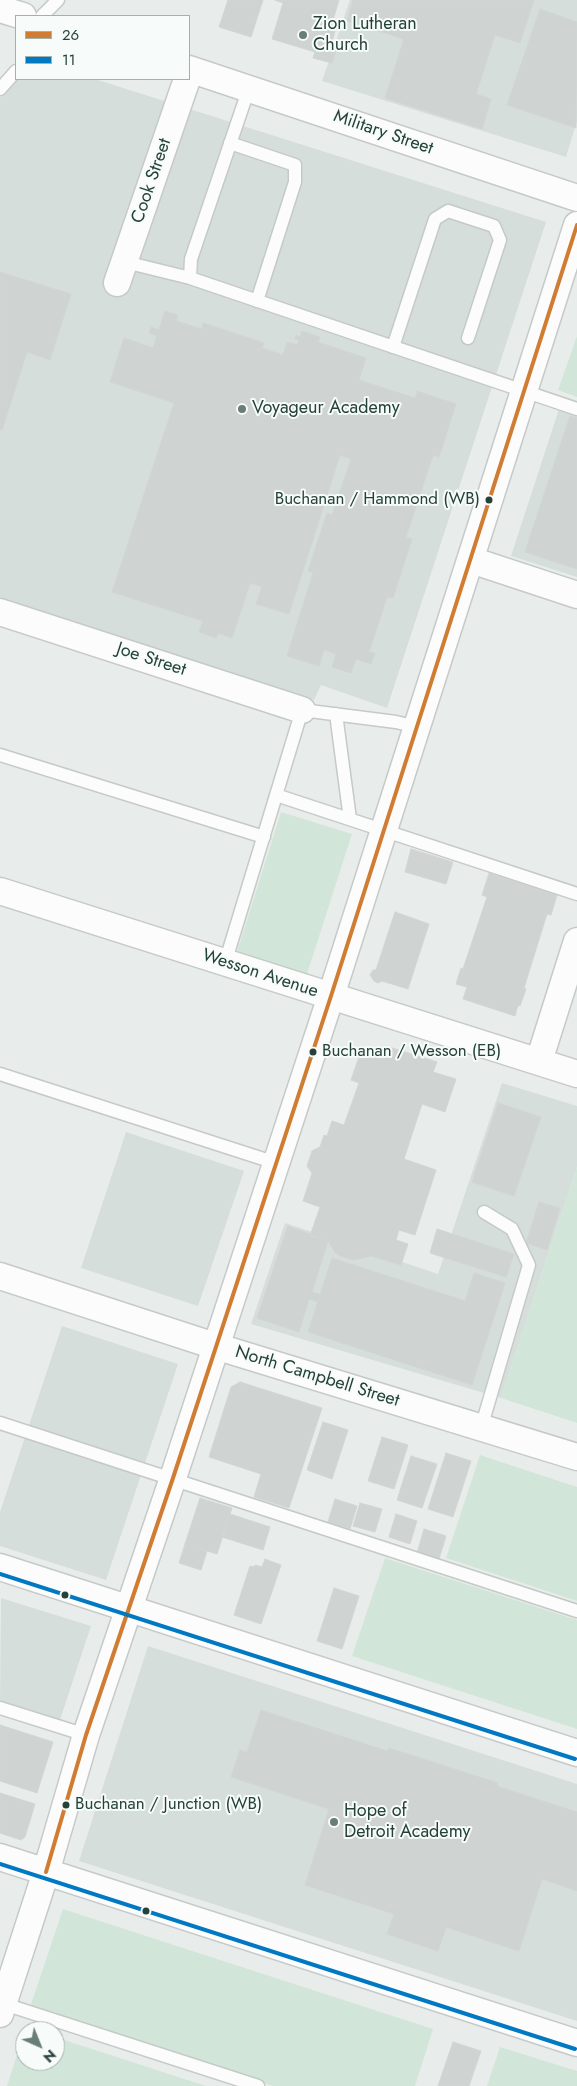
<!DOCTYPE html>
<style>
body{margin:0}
#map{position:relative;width:577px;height:2086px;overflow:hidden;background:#e8edeb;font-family:Jost,sans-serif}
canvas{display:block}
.legend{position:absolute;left:15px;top:15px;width:175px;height:65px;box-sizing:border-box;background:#f7fbf9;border:1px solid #a3b1ad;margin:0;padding:6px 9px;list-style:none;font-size:15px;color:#24423a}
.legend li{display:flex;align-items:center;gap:10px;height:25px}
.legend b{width:25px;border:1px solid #a3b1ad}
.north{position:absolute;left:15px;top:2021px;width:50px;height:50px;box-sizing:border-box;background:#f7fbf9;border:1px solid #a3b1ad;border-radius:50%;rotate:136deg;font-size:14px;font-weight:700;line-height:20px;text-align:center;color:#24423a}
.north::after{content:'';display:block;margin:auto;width:18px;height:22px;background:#697e78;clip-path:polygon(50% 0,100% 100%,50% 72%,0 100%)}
</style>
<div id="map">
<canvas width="577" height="2086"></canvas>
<ul class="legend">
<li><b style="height:6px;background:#d07c32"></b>26</li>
<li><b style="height:6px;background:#0079c2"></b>11</li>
</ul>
<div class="north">N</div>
</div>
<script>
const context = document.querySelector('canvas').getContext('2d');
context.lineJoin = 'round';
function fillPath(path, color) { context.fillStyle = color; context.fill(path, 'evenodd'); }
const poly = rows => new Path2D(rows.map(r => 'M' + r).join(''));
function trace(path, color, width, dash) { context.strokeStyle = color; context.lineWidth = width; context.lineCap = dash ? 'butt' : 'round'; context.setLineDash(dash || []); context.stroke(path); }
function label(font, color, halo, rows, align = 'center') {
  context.font = font + ' Jost,sans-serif'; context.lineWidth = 4; context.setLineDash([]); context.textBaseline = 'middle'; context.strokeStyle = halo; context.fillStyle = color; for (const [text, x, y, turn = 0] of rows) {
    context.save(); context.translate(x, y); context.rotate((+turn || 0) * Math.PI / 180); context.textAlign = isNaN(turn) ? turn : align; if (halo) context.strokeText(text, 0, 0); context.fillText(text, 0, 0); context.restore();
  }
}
fillPath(poly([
 [350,0,577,0,577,121,566,157,322,81],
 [18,79,95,79,546,222,387,708,321,685,314,700,0,597,0,98],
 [559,409,577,415,577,577,511,556],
 [502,1083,577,1106,577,1167,501,1398,251,1324,285,1223,438,1274],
 [126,1132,244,1171,198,1306,81,1268],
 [62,1326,178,1364,106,1580,0,1546,0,1512],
 [1,1598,91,1626,59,1723,0,1704],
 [148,1646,577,1784,577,2021,79,1861]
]), '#d6dedb');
fillPath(poly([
 [577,336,577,397,558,390],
 [281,812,352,834,306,977,236,955],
 [577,1167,577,1423,501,1398],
 [480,1455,577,1487,577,1601,446,1558],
 [385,1558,577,1620,577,1729,352,1656],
 [63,1909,433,2029,415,2086,273,2086,30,2007],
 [26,2027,37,2031,25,2031,25,2061,55,2061,55,2037,206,2086,7,2086],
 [500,2047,577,2071,577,2086,487,2086]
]), '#d1e6d8');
const building = poly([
 [228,0,263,0,251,37,219,27,228,0],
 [275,0,339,0,330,30,335,31,332,42,338,44,332,63,313,58,315,52,272,39,283,3,275,0],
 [353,0,534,0,520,43,495,35,476,94,491,99,482,129,385,98,404,39,347,21,353,0],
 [540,9,577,22,576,128,507,105,540,9],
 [0,272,71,294,50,360,27,352,2,430,0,430,0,272],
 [165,311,178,315,176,321,202,329,203,323,264,343,262,348,283,355,287,342,297,345,299,340,295,339,296,335,300,337,302,331,320,337,318,342,366,358,359,380,415,398,417,391,456,404,439,457,433,455,406,537,412,539,393,598,387,597,369,652,375,653,371,664,356,659,351,673,332,667,336,654,324,650,319,666,287,656,313,573,308,571,327,513,332,515,351,459,340,455,289,614,256,604,262,587,250,583,232,638,218,633,216,638,199,632,203,621,112,592,174,403,110,382,124,338,153,348,157,336,149,333,151,327,159,330,165,311],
 [570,416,577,418,577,569,525,552,570,416],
 [411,849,453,862,446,884,405,872,411,849],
 [489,873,557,895,551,915,547,914,524,988,526,989,520,1006,518,1005,515,1016,463,999,467,987,456,984,461,968,463,969,487,897,482,895,489,873],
 [395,912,429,924,408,989,382,981,378,983,374,981,370,975,373,970,376,970,395,912],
 [386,1046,437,1062,433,1072,456,1079,445,1112,422,1104,404,1159,436,1170,415,1235,399,1230,396,1240,408,1244,401,1265,371,1256,354,1260,340,1256,335,1252,328,1241,310,1236,320,1207,303,1201,312,1173,307,1166,312,1151,320,1147,324,1135,327,1136,332,1121,344,1125,359,1083,351,1080,362,1048,383,1055,386,1046],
 [498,1103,541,1117,514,1196,472,1182,498,1103],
 [539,1202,560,1208,547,1250,526,1243,539,1202],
 [288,1226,328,1241,312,1292,320,1294,318,1302,309,1299,299,1332,257,1318,288,1226],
 [437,1229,514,1254,506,1277,430,1253,437,1229],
 [332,1258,465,1301,474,1273,505,1283,472,1385,308,1332,332,1258],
 [240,1382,322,1408,289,1508,254,1497,261,1474,209,1457,231,1387,240,1382],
 [323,1422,348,1430,332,1479,307,1470,323,1422],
 [382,1437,408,1445,394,1489,368,1481,382,1437],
 [446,1453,471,1461,453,1517,428,1509,446,1453],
 [411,1456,437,1464,422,1508,397,1500,411,1456],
 [200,1498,232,1508,217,1554,185,1544,200,1498],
 [335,1499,357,1506,350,1529,328,1522,335,1499],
 [360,1503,382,1509,375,1532,353,1526,360,1503],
 [230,1514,270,1527,263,1550,222,1537,230,1514],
 [396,1514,417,1521,410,1544,389,1537,396,1514],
 [424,1529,446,1536,439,1559,417,1553,424,1529],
 [185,1544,207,1551,201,1570,179,1563,185,1544],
 [265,1559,281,1565,261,1624,234,1615,250,1566,254,1567,255,1565,262,1567,265,1559],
 [334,1588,359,1596,342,1649,317,1641,334,1588],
 [261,1710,387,1751,389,1748,498,1783,497,1786,577,1812,577,1891,542,1879,519,1951,446,1927,438,1951,387,1934,394,1914,305,1885,329,1809,231,1777,240,1750,247,1752,261,1710],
 [0,1725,53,1742,37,1793,0,1781,0,1725],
 [0,1793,35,1804,25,1837,21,1840,0,1833,0,1793],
 [453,2042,481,2051,469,2086,438,2086,453,2042]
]);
fillPath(building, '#cfd4d2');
trace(building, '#d1d6d4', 1);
const service = poly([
 [42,16,58,0],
 [0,89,16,71],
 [230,143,295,165,295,182,257,301],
 [125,262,190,278,577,409],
 [190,278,191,259,249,88],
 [393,347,435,219,448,211,494,226,500,240,468,338],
 [336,714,350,819],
 [0,755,264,837],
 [276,795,577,894],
 [225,963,302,710,396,722,417,727],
 [0,1074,276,1163],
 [0,1423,577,1611],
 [481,1428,529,1265,512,1229,484,1212],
 [0,1708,86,1735],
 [1,2003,258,2086]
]);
const minor = poly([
 [0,9,23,16],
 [189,69,577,198],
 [117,283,187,79],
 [471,560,577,595],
 [0,612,302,710],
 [0,891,577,1074],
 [539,1061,577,941],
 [0,1276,215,1346,577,1457],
 [0,1567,577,1753],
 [0,1857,577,2043],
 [0,2014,46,1872,86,1735,173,1478,331,996,577,225]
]);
trace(service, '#c5cac8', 15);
trace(minor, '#c5cac8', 29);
trace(service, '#fcfcfc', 12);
trace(minor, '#fcfcfc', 26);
trace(poly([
 [46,1872,86,1735,173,1478,331,996,577,225]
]), '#d07c32', 4);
trace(poly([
 [0,1574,575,1759],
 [0,1864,575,2049]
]), '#0079c2', 4);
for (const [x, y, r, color] of [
 [303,35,5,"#697e78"],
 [242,409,5,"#697e78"],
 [489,500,4.5,"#24423a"],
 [313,1052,4.5,"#24423a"],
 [65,1595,4.5,"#24423a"],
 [66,1805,4.5,"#24423a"],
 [334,1822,5,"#697e78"],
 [146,1911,4.5,"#24423a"]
]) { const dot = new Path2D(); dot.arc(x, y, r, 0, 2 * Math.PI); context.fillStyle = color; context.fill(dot); trace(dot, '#f7fbf9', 2); }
label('17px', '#24423a', '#f7fbf9', [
 ["Buchanan / Hammond (WB)",480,500,"right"],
 ["Buchanan / Wesson (EB)",322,1052],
 ["Buchanan / Junction (WB)",75,1805]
], 'left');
label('18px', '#24423a', '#f7fbf9', [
 ["Zion Lutheran",313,25],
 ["Church",313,46],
 ["Voyageur Academy",252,409],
 ["Hope of",344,1812],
 ["Detroit Academy",344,1833]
], 'left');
label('18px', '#24423a', '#f7fbf9', [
 ["Military Street",383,133,19],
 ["Cook Street",152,181,-71],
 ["Joe Street",151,660,18],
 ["Wesson Avenue",260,974,18],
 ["North Campbell Street",317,1377,17]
]);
</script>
